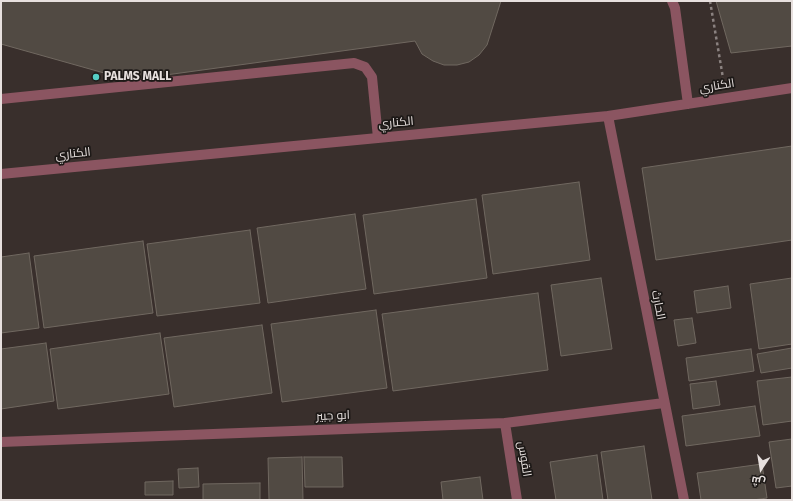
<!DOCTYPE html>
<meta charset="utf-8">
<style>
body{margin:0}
#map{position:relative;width:793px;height:501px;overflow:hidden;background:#392f2c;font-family:"Fira Sans",Cairo,sans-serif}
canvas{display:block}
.frame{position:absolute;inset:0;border:2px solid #e7e0de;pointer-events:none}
.north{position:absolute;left:741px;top:449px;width:40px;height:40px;-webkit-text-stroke:3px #1d1917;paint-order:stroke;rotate:192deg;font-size:11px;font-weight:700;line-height:16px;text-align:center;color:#e7e0de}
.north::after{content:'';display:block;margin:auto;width:14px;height:18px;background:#e7e0de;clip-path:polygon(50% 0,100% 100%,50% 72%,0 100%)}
</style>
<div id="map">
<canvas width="793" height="501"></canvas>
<div class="frame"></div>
<div class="north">ش</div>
</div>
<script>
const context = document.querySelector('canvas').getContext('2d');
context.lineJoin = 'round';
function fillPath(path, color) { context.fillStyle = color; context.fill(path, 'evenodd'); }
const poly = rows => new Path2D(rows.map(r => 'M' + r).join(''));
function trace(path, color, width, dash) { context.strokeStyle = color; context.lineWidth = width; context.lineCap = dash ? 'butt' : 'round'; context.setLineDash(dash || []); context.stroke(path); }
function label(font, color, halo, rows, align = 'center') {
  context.font = font + ' "Fira Sans",Cairo,sans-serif'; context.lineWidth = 3.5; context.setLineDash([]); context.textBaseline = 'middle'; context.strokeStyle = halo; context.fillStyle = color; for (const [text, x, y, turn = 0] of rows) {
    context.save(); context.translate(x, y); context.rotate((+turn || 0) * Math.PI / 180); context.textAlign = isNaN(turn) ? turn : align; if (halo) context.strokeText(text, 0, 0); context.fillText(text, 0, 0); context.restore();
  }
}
const building = poly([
 [1,1,501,1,487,45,479,55,469,62,457,65,444,65,433,61,422,54,415,41,129,80,1,44,1,1],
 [716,1,792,1,792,46,731,53,716,1],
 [792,146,792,240,656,260,642,168,792,146],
 [579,182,590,260,493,274,482,195,579,182],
 [476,199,487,278,374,294,363,215,476,199],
 [355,214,366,289,268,303,257,228,355,214],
 [250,230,260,303,157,316,147,244,250,230],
 [143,241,153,313,44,328,34,256,143,241],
 [29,253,39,328,1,333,1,257,29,253],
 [601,278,612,349,561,356,551,285,601,278],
 [792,278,792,344,759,349,750,284,792,278],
 [728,286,731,308,697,313,694,291,728,286],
 [538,293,548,370,393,391,382,314,538,293],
 [376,310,387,388,282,402,271,324,376,310],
 [692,318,696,343,678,346,674,320,692,318],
 [262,325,272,393,174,407,164,338,262,325],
 [160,333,169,394,58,409,50,349,160,333],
 [46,343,54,401,1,409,1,349,46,343],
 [792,348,792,368,761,373,757,354,792,348],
 [751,349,754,371,689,381,686,358,751,349],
 [792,377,792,421,763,425,757,381,792,377],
 [716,381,720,405,693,409,690,384,716,381],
 [755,406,760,436,686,446,682,416,755,406],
 [792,439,792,486,776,488,769,442,792,439],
 [644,446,652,500,608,500,601,452,644,446],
 [597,455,603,500,556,500,550,462,597,455],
 [302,457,303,500,269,500,268,458,302,457],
 [304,457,342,457,343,487,305,487,304,457],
 [762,464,767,498,753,500,701,500,697,473,762,464],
 [198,468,199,487,179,488,178,469,198,468],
 [480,477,483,500,443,500,441,482,480,477],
 [173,481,173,495,145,495,145,482,173,481],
 [260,483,260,500,203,500,203,484,260,483]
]);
fillPath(building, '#514a43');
trace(building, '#706860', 1);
trace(poly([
 [710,1,723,78]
]), '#8b8280', 2.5, [3, 3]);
trace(poly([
 [672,1,675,8,688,104],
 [1,99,354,63,365,67,372,77,378,138],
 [608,116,684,500],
 [1,174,608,116,792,88],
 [505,423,517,500],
 [1,442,505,423,664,403]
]), '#8b5561', 10);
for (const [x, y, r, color] of [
 [96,77,4,"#55cec5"]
]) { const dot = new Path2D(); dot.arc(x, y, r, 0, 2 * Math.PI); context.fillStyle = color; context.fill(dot); trace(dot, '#1d1917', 1.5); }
label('bold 12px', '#e7e0de', '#1d1917', [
 ["PALMS MALL",104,77]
], 'left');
label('12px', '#e7e0de', '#1d1917', [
 ["الكناري",717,86,-9],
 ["الكناري",396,123,-5],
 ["الكناري",73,154,-6],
 ["الحارث",658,305,79],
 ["ابو جبير",333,416,-2],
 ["القوس",524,459,81]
]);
</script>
